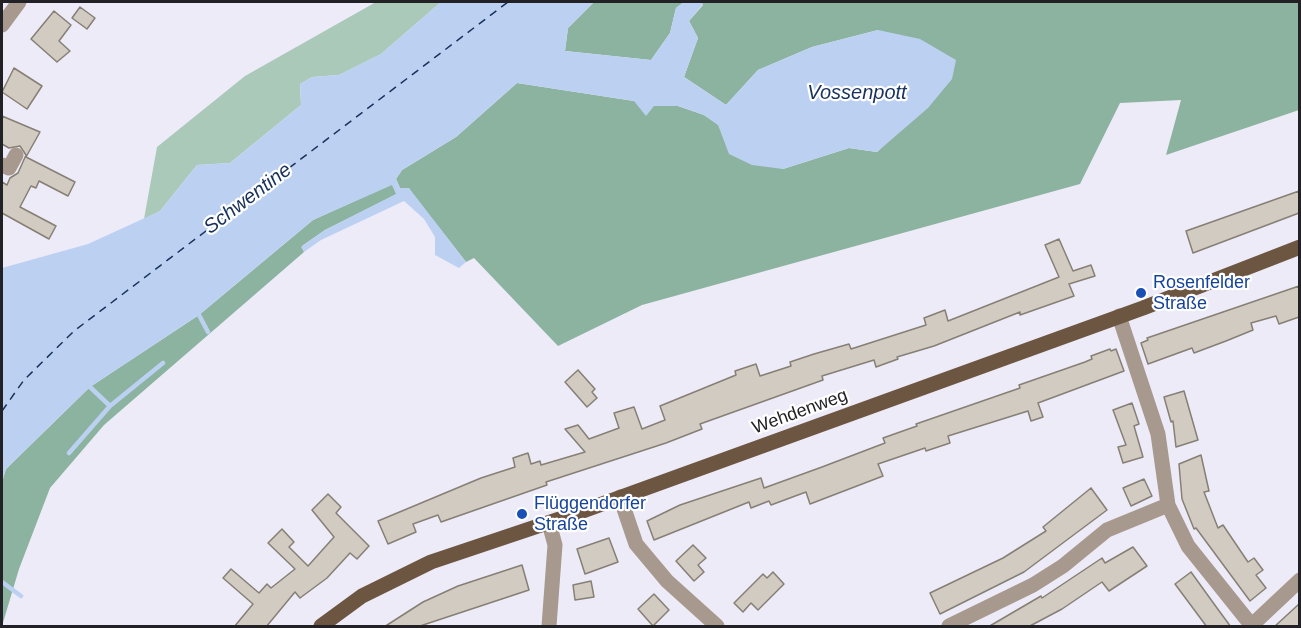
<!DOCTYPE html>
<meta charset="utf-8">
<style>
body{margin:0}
#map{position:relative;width:1301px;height:628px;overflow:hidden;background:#edebf7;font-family:Helvetica,sans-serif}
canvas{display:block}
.frame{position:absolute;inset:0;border:3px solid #222125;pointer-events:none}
</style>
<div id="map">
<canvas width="1301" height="628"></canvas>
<div class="frame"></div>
</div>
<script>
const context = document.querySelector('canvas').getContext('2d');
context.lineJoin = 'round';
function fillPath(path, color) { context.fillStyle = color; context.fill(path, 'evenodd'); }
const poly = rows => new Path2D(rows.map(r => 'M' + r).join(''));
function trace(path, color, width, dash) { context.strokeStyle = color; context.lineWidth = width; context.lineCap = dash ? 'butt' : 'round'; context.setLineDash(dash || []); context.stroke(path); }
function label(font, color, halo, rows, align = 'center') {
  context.font = font + ' Helvetica,sans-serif'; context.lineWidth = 4.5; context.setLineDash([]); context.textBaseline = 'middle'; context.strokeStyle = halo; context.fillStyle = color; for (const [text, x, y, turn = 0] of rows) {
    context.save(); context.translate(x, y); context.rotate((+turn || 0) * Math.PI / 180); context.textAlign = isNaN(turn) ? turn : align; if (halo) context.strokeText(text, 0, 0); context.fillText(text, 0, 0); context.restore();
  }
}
fillPath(poly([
 [376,2,441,2,381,54,339,75,312,77,300,84,301,105,230,163,197,165,160,211,144,219,157,147,245,76]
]), '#aac9b9');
fillPath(poly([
 [594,2,684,2,676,8,670,33,651,60,565,51,568,28],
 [701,2,1299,2,1299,110,1166,155,1181,100,1120,103,1080,184,642,305,558,346,474,258,466,262,434,221,400,188,396,179,402,170,456,137,517,83,634,101,653,106,678,106,704,115,783,169,849,148,877,152,901,129,878,30,812,47,758,70,726,105,684,77,698,38,689,21,703,5],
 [392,184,397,194,325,230,302,246,304,252,104,425,50,488,19,569,2,626,2,482,6,469,90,387,199,315,313,220]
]), '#8bb39f');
fillPath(poly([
 [441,2,594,2,568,28,565,51,651,60,670,33,676,8,684,2,701,2,703,4,689,21,698,38,684,77,726,105,758,70,812,47,878,30,920,39,956,60,952,79,928,108,877,152,849,148,783,169,752,165,729,154,718,125,704,115,678,106,654,106,646,116,634,101,517,83,456,137,402,170,396,179,400,188,409,188,466,262,459,268,435,255,435,237,424,219,404,201,321,240,304,252,301,247,325,230,396,194,392,185,313,220,199,315,90,387,6,469,2,482,2,268,88,244,160,211,197,165,230,163,301,105,300,84,312,77,339,75,381,54]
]), '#bcd1f2');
trace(poly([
 [199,315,208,332],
 [90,387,110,406],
 [69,453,110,406,163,363],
 [2,582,21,596]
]), '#bcd1f2', 4.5);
trace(poly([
 [2,411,24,380,74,331,508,2]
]), '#18325c', 1.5, [8, 6]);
const building = poly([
 [80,7,95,18,87,29,72,18,80,7],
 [54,11,71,25,59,41,70,51,57,62,31,39,54,11],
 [14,68,42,86,27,109,2,92,14,68],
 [2,116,40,132,26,157,75,182,68,196,39,181,36,188,31,186,20,207,56,226,49,239,2,213,2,182,7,185,10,178,18,173,26,155,20,146,9,148,2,144,2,116],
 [1299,191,1299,213,1193,253,1186,231,1299,191],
 [1059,239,1073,271,1091,265,1095,276,1069,284,1074,296,1020,315,1020,312,934,346,897,357,898,359,876,367,874,360,822,376,823,380,700,424,702,429,666,443,546,482,547,485,441,522,438,515,413,524,416,532,388,544,378,521,481,478,515,467,513,458,528,453,531,464,540,461,541,465,585,452,565,429,578,425,589,439,619,428,614,413,634,407,642,429,665,420,660,406,736,375,735,371,756,364,760,376,791,366,790,362,814,354,849,344,851,349,926,325,924,318,945,310,948,321,1059,277,1045,245,1059,239],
 [1299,286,1299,317,1279,324,1276,316,1251,323,1253,330,1226,341,1194,353,1192,348,1148,364,1141,343,1148,340,1147,338,1299,286],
 [1110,349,1111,351,1116,349,1124,371,1038,403,1043,417,1031,421,1028,411,948,436,950,443,926,451,925,448,878,464,883,476,810,504,806,492,771,505,769,501,751,508,749,502,654,540,647,521,680,505,761,478,764,488,822,467,885,443,883,438,917,426,916,424,1020,388,1019,385,1085,362,1092,359,1091,356,1110,349],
 [578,370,595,389,592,392,597,398,587,407,565,382,578,370],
 [1184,391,1198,440,1176,447,1173,421,1171,422,1164,397,1184,391],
 [1132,403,1139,424,1134,426,1143,457,1123,463,1118,447,1126,445,1113,410,1132,403],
 [1201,455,1209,491,1204,492,1218,528,1223,525,1248,562,1254,558,1263,570,1256,575,1266,588,1250,601,1196,528,1194,529,1182,499,1179,464,1201,455],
 [1144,479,1152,496,1131,506,1123,488,1144,479],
 [1091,488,1107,510,1024,572,940,614,930,593,1003,558,1046,531,1043,527,1091,488],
 [328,494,341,507,336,513,369,546,357,559,350,553,327,578,300,598,295,592,266,627,234,627,253,604,223,578,231,569,259,593,267,584,271,588,295,569,268,543,282,529,294,542,289,547,308,566,334,537,312,510,328,494],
 [609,538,618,562,585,574,577,549,609,538],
 [693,545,706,558,698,565,704,572,694,581,676,561,693,545],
 [1133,547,1147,566,1109,591,1102,582,1062,609,1028,627,988,627,1041,596,1042,598,1102,558,1105,563,1133,547],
 [522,565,529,590,417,627,384,627,423,602,458,586,522,565],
 [773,572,784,584,758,610,751,603,743,612,734,603,763,574,767,578,773,572],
 [1191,572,1217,608,1231,627,1207,627,1175,584,1191,572],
 [591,581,594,597,575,600,573,585,591,581],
 [654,594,669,610,653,626,638,609,654,594],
 [1299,604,1299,627,1274,627,1299,604]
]);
fillPath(building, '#d2cbc1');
trace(building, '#867f76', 1.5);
trace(poly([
 [2,25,19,2],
 [2,165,9,168,16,155],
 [1119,316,1158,434,1168,505,1188,546,1252,626],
 [620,497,636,544,667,581,717,626],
 [549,523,555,545,549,626],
 [949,626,1033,585,1063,566,1107,530,1168,505],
 [1251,626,1300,580]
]), '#a7998e', 15);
trace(poly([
 [321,626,362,596,431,562,580,512,1143,308,1300,247]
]), '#6c5541', 15);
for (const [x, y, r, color] of [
 [1141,293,6,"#1a4fb4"],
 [522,514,6,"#1a4fb4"]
]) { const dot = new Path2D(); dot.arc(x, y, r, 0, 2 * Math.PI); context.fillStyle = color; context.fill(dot); trace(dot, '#fff', 2); }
label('18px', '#164399', '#fff', [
 ["Rosenfelder",1153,283],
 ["Straße",1153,304],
 ["Flüggendorfer",534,504],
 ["Straße",534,525]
], 'left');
label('18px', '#222125', '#fff', [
 ["Wehdenweg",800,412,-20]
]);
label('italic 20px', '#18325c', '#fff', [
 ["Vossenpott",857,93],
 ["Schwentine",248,199,-37]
]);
</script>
